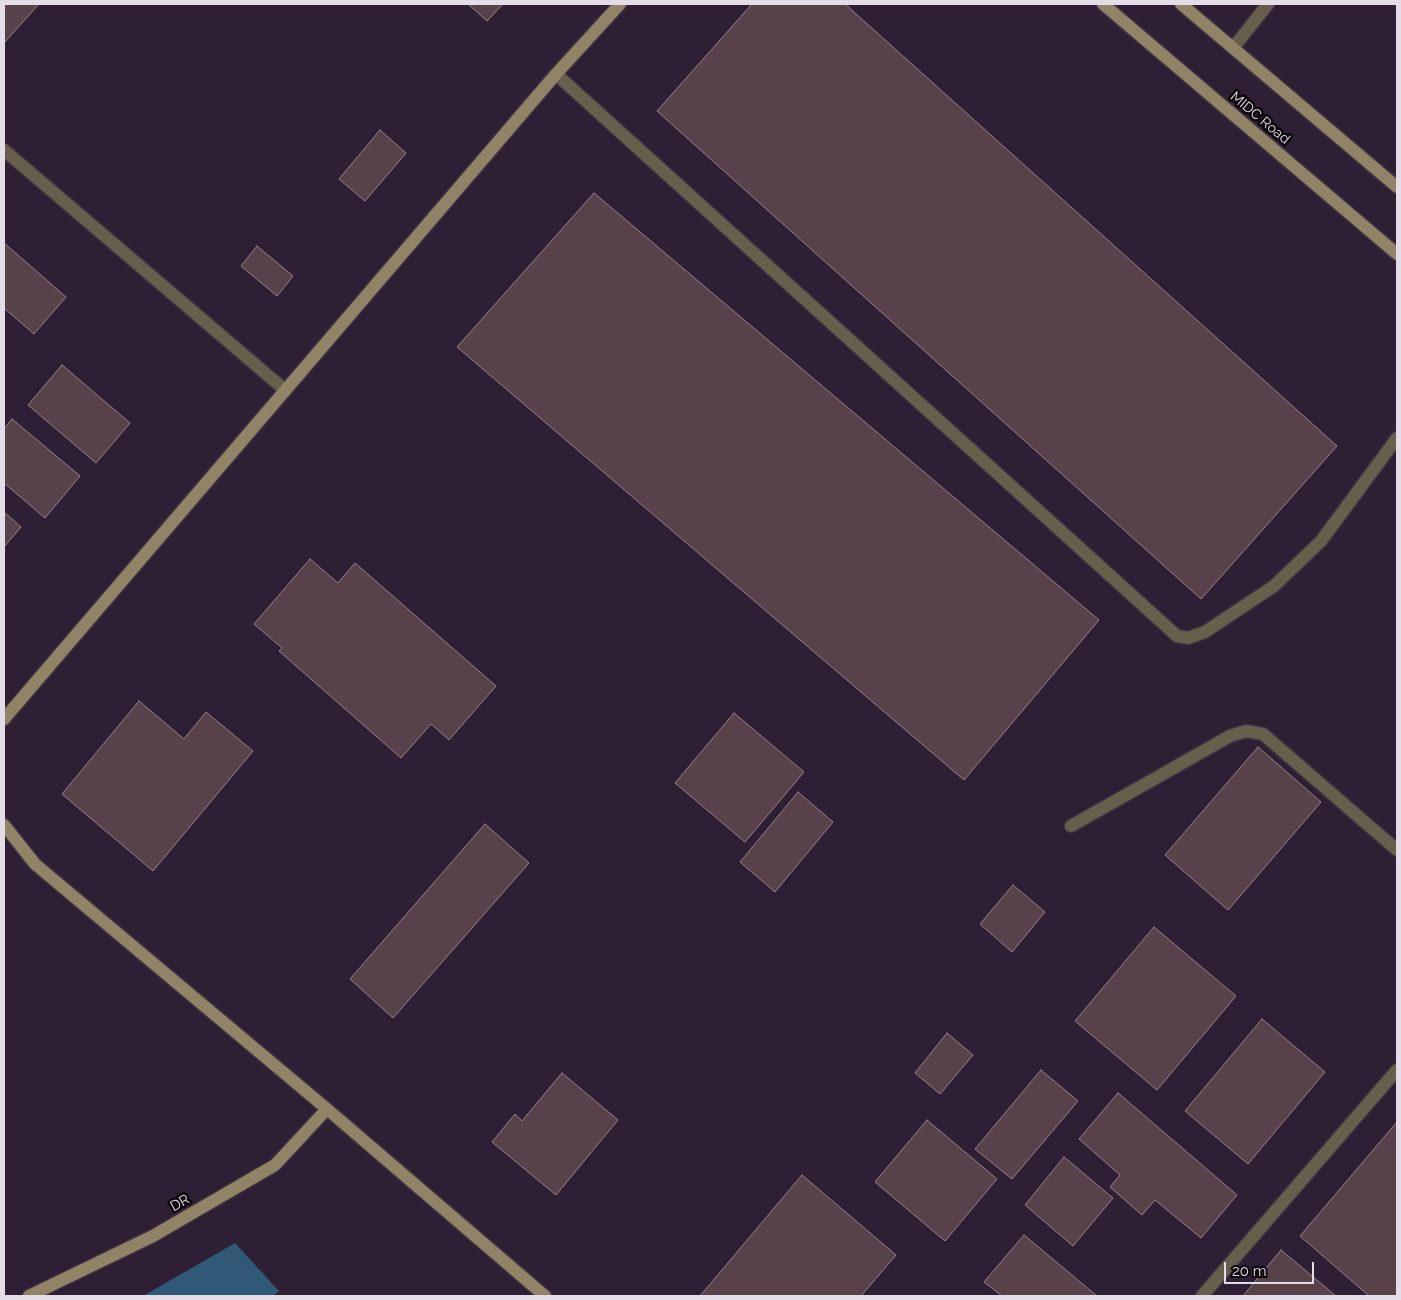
<!DOCTYPE html>
<style>
body{margin:0}
#map{position:relative;width:1401px;height:1300px;overflow:hidden;background:#241828;font-family:Raleway,sans-serif}
canvas{display:block}
.frame{position:absolute;inset:0;border:5px solid #e4dce7;pointer-events:none}
.scale{position:absolute;left:1224px;top:1262px;width:90px;height:22px;box-sizing:border-box;border:2px solid #e4dce7;border-top:0;padding-left:6px;font-size:15px;line-height:18px;white-space:nowrap;color:#e4dce7;-webkit-text-stroke:4px #0a060c;paint-order:stroke}
</style>
<div id="map">
<canvas width="1401" height="1300"></canvas>
<div class="frame"></div>
<div class="scale">20 m</div>
</div>
<script>
const context = document.querySelector('canvas').getContext('2d');
context.lineJoin = 'round';
function fillPath(path, color) { context.fillStyle = color; context.fill(path, 'evenodd'); }
const poly = rows => new Path2D(rows.map(r => 'M' + r).join(''));
function trace(path, color, width, dash) { context.strokeStyle = color; context.lineWidth = width; context.lineCap = dash ? 'butt' : 'round'; context.setLineDash(dash || []); context.stroke(path); }
function label(font, color, halo, rows, align = 'center') {
  context.font = font + ' Raleway,sans-serif'; context.lineWidth = 5; context.setLineDash([]); context.textBaseline = 'middle'; context.strokeStyle = halo; context.fillStyle = color; for (const [text, x, y, turn = 0] of rows) {
    context.save(); context.translate(x, y); context.rotate((+turn || 0) * Math.PI / 180); context.textAlign = isNaN(turn) ? turn : align; if (halo) context.strokeText(text, 0, 0); context.fillText(text, 0, 0); context.restore();
  }
}
fillPath(poly([
 [4,4,1397,4,1397,1296,4,1296]
]), '#2f1f34');
fillPath(poly([
 [235,1243,279,1291,273,1296,143,1296]
]), '#2f5976');
const building = poly([
 [4,4,39,4,4,43,4,4],
 [468,4,503,4,487,21,468,4],
 [752,4,845,4,1337,446,1201,599,657,111,752,4],
 [380,130,406,153,365,201,339,179,380,130],
 [594,193,1099,620,964,780,457,347,594,193],
 [4,243,66,297,34,334,4,308,4,243],
 [257,246,293,276,277,296,241,266,257,246],
 [62,365,130,423,96,463,28,405,62,365],
 [12,419,80,476,45,518,4,483,4,429,12,419],
 [4,512,21,527,4,547,4,512],
 [310,559,338,583,355,563,496,686,449,740,431,724,401,758,279,651,282,648,254,624,310,559],
 [139,701,184,739,206,712,253,751,153,871,62,794,139,701],
 [734,713,804,772,745,842,675,783,734,713],
 [1258,747,1321,802,1228,910,1165,855,1258,747],
 [798,792,833,822,775,892,740,862,798,792],
 [485,824,529,863,393,1018,350,979,485,824],
 [1013,885,1045,912,1012,952,980,924,1013,885],
 [1154,927,1236,996,1157,1090,1075,1021,1154,927],
 [1262,1019,1325,1072,1248,1164,1185,1111,1262,1019],
 [947,1033,973,1055,940,1094,915,1073,947,1033],
 [1041,1070,1078,1101,1012,1179,975,1149,1041,1070],
 [562,1073,618,1120,556,1195,492,1142,515,1114,522,1121,562,1073],
 [1118,1093,1237,1195,1201,1238,1155,1200,1142,1215,1110,1187,1120,1175,1079,1139,1118,1093],
 [927,1120,997,1179,945,1241,875,1182,927,1120],
 [1397,1122,1397,1296,1369,1296,1300,1236,1397,1122],
 [1064,1157,1113,1198,1073,1246,1025,1205,1064,1157],
 [802,1175,896,1255,861,1296,700,1296,802,1175],
 [1024,1235,1097,1296,1002,1296,984,1282,1024,1235],
 [1281,1250,1336,1296,1243,1296,1281,1250]
]);
fillPath(building, '#58424a');
trace(building, '#9a808a', 1);
const lane = poly([
 [1233,48,1268,4],
 [556,74,1177,636,1188,638,1205,632,1274,586,1321,541,1397,438],
 [1071,826,1230,736,1246,731,1263,734,1397,850]
]);
const street = poly([
 [4,150,285,390],
 [1202,1296,1397,1070]
]);
const secondary = poly([
 [1103,4,1397,254],
 [1181,4,1397,187],
 [4,719,556,74,620,4],
 [4,825,35,864,327,1109,545,1296],
 [29,1296,153,1236,275,1165,327,1109]
]);
trace(lane, '#3f3343', 15);
trace(street, '#3f3343', 15);
trace(secondary, '#3f3343', 15);
trace(lane, '#675e4c', 12);
trace(street, '#675e4c', 12);
trace(secondary, '#918366', 12);
label('14px', '#e4dce7', '#0a060c', [
 ["MIDC Road",1260,118,40],
 ["DR",180,1203,-30]
]);
</script>
